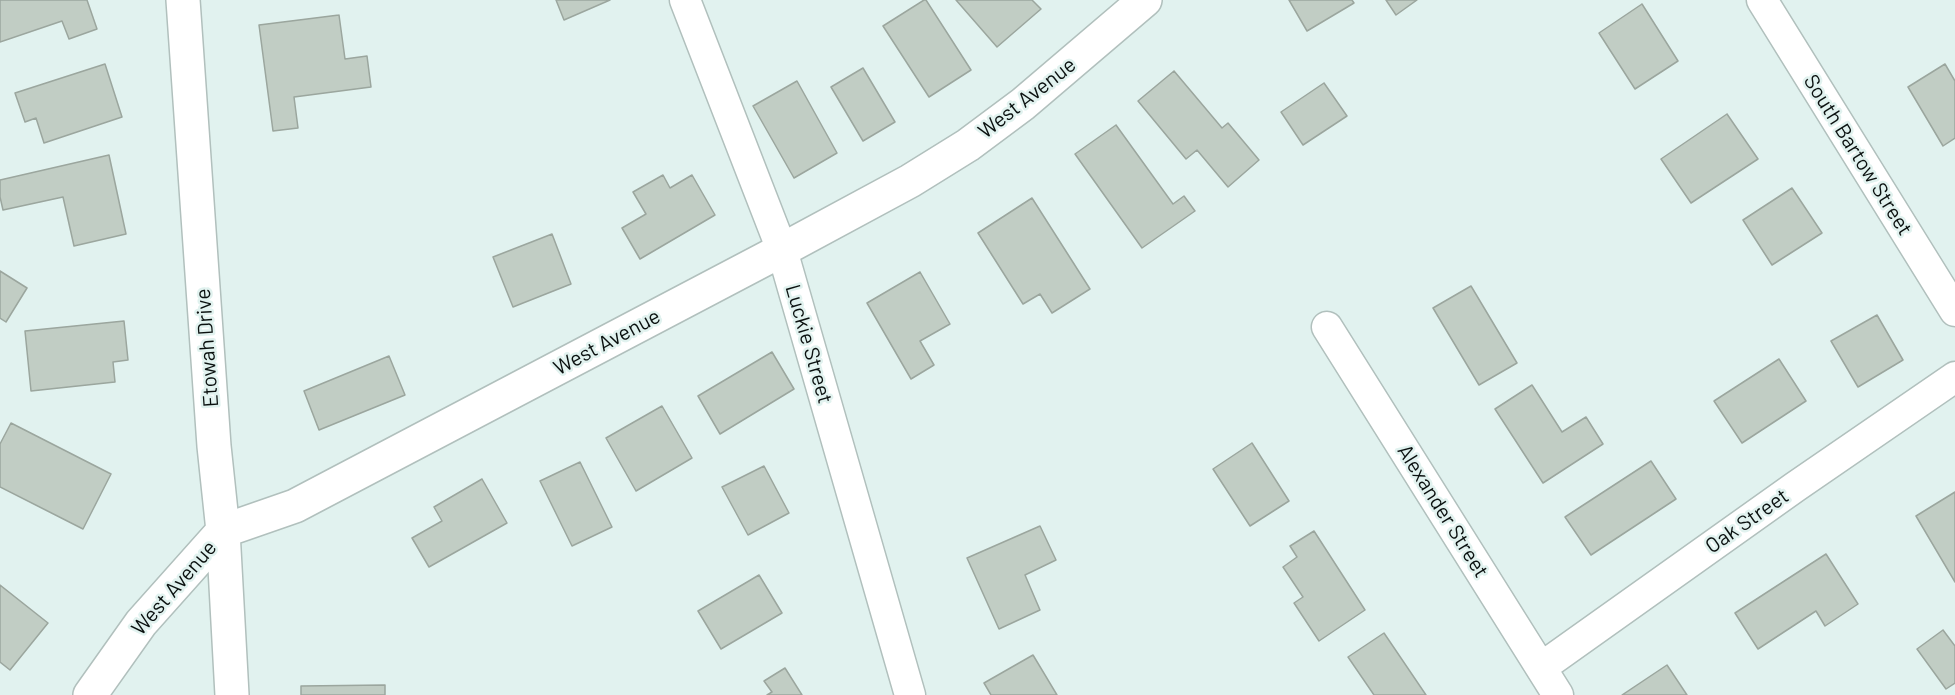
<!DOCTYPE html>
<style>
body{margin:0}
canvas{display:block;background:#e1f2ef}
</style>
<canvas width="1955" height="695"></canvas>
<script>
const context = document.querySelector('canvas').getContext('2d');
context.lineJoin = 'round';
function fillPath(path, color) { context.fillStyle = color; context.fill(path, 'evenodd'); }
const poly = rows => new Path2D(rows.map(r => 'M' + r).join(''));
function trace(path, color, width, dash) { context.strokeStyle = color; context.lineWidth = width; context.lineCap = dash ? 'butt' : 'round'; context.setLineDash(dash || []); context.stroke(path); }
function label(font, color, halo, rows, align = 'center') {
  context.font = font + ' Barlow,sans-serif'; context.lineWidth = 5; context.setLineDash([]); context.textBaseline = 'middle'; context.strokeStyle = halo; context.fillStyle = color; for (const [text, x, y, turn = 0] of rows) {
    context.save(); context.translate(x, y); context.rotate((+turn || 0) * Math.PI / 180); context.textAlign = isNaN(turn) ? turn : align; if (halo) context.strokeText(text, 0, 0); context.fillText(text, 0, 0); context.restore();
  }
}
const building = poly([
 [0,0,87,0,97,29,69,39,62,21,0,42,0,0],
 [556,0,610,0,564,20,556,0],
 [924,0,926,0,971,70,929,97,883,26,924,0],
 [956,0,1032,0,1041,9,997,47,956,0],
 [1289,0,1352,0,1354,3,1307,31,1289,0],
 [1386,0,1417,0,1396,15,1386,0],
 [1642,4,1678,61,1635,89,1599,33,1642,4],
 [339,15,345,59,367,56,371,87,294,97,298,128,273,131,259,25,339,15],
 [105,64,122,117,44,143,36,118,25,122,15,93,105,64],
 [1945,64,1955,81,1955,138,1943,146,1908,87,1945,64],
 [863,68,895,122,863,141,831,87,863,68],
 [1174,71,1222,128,1228,123,1259,160,1228,187,1197,150,1186,159,1138,101,1174,71],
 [797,81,837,153,794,178,753,106,797,81],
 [1324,83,1347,116,1303,145,1281,112,1324,83],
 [1727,114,1758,159,1691,203,1661,159,1727,114],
 [1116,125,1173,204,1184,196,1195,211,1142,248,1075,154,1116,125],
 [109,155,126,234,74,246,63,197,3,210,0,197,0,180,109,155],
 [663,175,670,188,692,175,715,215,640,259,622,228,646,214,633,192,663,175],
 [1792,188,1822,233,1772,265,1743,220,1792,188],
 [1032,198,1090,289,1052,313,1040,294,1023,304,978,233,1032,198],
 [552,234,571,284,513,307,493,257,552,234],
 [0,271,27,288,6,322,0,318,0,271],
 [920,272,950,324,920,341,934,365,911,379,867,303,920,272],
 [1471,286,1517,363,1479,385,1433,308,1471,286],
 [1877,315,1903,360,1858,387,1831,341,1877,315],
 [124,321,128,360,113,362,115,382,31,391,25,331,124,321],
 [772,352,794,389,720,434,698,396,772,352],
 [389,356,405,395,319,430,304,391,389,356],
 [1779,359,1806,401,1742,443,1714,401,1779,359],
 [1532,385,1562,432,1586,417,1603,444,1543,483,1495,409,1532,385],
 [662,406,692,458,636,491,606,438,662,406],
 [11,423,111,474,83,529,0,487,0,444,11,423],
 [1252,443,1289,501,1250,526,1213,469,1252,443],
 [1651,461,1676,499,1591,555,1565,517,1651,461],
 [580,462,612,527,572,546,540,481,580,462],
 [764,466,789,513,748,535,722,487,764,466],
 [482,479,507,523,429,567,412,538,442,521,434,507,482,479],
 [1955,492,1955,582,1916,516,1955,492],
 [1040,526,1056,560,1025,575,1040,610,999,629,967,558,1040,526],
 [1314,531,1365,610,1319,641,1294,603,1303,597,1283,567,1297,557,1290,546,1314,531],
 [1826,554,1858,604,1825,626,1816,611,1758,649,1735,613,1826,554],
 [759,575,782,613,721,649,698,611,759,575],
 [0,585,48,623,10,670,0,662,0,585],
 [1943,630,1955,646,1955,683,1946,689,1917,649,1943,630],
 [1384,633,1426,695,1374,695,1348,657,1384,633],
 [1033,655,1057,695,991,695,984,683,1033,655],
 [1667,665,1687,695,1622,695,1667,665],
 [785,668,802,695,767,695,772,692,764,681,785,668],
 [385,685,385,695,301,695,301,686,385,685]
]);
fillPath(building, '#c1cdc4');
trace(building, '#9ba69e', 1.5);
const minor = poly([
 [685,0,782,250,910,695],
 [1762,0,1955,311],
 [1327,327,1558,695],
 [1542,667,1795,487,1955,377]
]);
const tertiary = poly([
 [232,695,223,531,295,506,782,250,910,181,968,145,1023,104,1145,0]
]);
const primary = poly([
 [90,695,141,623,223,531,214,446,183,0]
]);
trace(minor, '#b1c0bd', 33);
trace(tertiary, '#b1c0bd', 36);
trace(primary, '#b1c0bd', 36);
trace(minor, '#fff', 30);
trace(tertiary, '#fff', 33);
trace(primary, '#fff', 33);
label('21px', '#0a100f', '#e1f2ef', [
 ["West Avenue",1027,98,-38],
 ["South Bartow Street",1858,155,58],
 ["West Avenue",607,342,-28],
 ["Luckie Street",809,344,74],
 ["Etowah Drive",207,348,-94],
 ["Alexander Street",1443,511,58],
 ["Oak Street",1747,521,-35],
 ["West Avenue",174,588,-49]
]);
</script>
